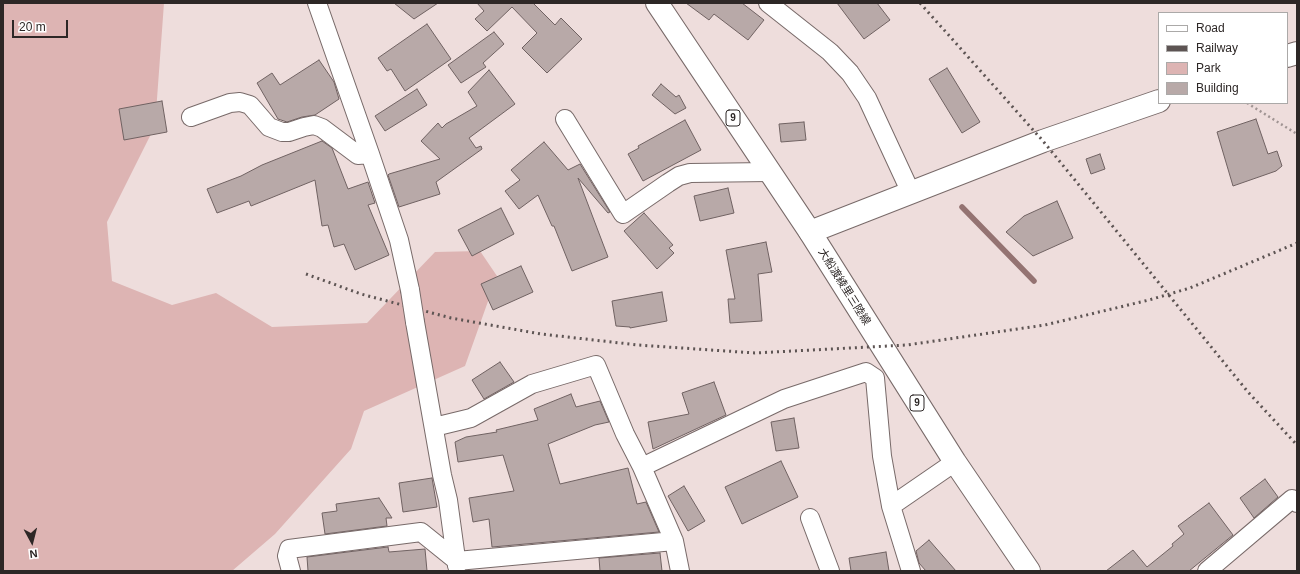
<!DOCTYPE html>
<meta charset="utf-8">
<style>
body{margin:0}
#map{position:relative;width:1300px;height:574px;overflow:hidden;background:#eedddc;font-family:Arial,sans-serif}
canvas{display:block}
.frame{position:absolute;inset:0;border:4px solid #2d2726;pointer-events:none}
.legend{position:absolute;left:1158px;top:12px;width:130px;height:92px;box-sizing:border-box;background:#fff;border:1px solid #aba9a8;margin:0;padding:5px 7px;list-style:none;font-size:12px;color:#2d2726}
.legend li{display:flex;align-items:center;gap:8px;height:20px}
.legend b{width:20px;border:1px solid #aba9a8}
.north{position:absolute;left:12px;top:522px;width:40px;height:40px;-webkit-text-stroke:3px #fff;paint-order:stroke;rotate:173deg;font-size:11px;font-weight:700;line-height:16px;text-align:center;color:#2d2726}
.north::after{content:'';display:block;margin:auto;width:14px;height:18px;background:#2d2726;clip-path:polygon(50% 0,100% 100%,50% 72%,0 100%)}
.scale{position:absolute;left:12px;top:20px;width:56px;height:18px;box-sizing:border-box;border:2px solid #2d2726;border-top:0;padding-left:5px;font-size:12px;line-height:14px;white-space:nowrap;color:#2d2726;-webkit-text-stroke:3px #fff;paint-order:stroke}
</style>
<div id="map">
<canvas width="1300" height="574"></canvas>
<div class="frame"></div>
<ul class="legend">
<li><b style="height:5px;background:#fff"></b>Road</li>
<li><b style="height:5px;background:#5d5453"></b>Railway</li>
<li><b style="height:11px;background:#ddb4b3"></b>Park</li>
<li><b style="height:11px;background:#b8a9a8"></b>Building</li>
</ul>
<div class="north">N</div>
<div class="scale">20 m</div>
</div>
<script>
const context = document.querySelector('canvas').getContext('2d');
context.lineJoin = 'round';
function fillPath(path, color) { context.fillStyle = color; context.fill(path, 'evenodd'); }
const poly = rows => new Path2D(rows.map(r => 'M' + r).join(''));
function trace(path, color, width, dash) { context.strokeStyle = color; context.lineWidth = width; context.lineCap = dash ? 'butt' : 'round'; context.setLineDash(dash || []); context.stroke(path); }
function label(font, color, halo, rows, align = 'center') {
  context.font = font + ' Arial,"Noto Sans JP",sans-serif'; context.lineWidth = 4; context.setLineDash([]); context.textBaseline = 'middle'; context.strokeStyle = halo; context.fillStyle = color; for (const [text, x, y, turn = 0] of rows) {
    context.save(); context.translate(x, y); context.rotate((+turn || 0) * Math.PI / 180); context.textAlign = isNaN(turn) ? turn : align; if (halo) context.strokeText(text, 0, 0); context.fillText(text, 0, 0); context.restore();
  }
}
fillPath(poly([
 [3,3,164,3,155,126,107,222,112,281,172,305,216,293,272,327,367,323,435,252,480,251,497,276,465,366,364,411,351,449,275,534,232,571,3,571]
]), '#ddb4b3');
trace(poly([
 [962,207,1034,281]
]), '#947372', 5.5);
const building = poly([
 [394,3,438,3,414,19,394,3],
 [477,3,533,3,555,25,561,18,582,39,547,73,522,48,537,33,512,7,487,31,475,19,484,11,477,3],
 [686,3,742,3,764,20,748,40,714,14,709,20,686,3],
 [837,3,877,3,890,20,864,39,837,3],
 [427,24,451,59,405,91,391,69,387,71,378,58,427,24],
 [494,32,504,44,483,63,486,67,461,83,448,65,494,32],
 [319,60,334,82,339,99,315,115,302,117,287,122,278,119,257,83,272,73,280,85,319,60],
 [947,68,980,122,962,133,929,79,947,68],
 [489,70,515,104,469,138,476,148,481,146,482,149,436,182,440,194,399,207,388,175,389,174,440,159,421,141,438,123,442,128,446,124,477,106,468,92,489,70],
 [661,84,676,97,679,95,686,108,675,114,652,95,661,84],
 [417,89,427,105,385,131,375,116,417,89],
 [162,101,167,132,124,140,119,109,162,101],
 [1256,119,1268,154,1277,151,1282,166,1276,171,1233,186,1217,132,1256,119],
 [685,120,701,150,643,181,628,154,639,148,638,146,685,120],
 [804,122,806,140,781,142,779,124,804,122],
 [322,141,332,148,348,189,368,182,375,203,368,205,389,255,355,270,344,244,334,247,328,225,322,226,315,180,251,206,249,201,217,213,207,189,241,176,262,165,322,141],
 [544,142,568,170,580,164,610,212,608,213,578,178,608,257,572,271,554,226,552,226,538,195,519,209,505,191,520,180,511,170,544,142],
 [1100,154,1105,169,1091,174,1086,159,1100,154],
 [728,188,734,213,700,221,694,196,728,188],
 [1057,201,1073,238,1033,256,1006,232,1024,216,1057,201],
 [501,208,514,234,472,256,458,230,501,208],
 [644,213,673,245,669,248,674,253,657,269,624,231,644,213],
 [766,242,772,272,758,274,762,321,730,323,728,299,735,299,726,250,766,242],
 [521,266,533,292,493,310,481,284,521,266],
 [662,292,667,321,630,328,630,327,616,326,612,301,662,292],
 [500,362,514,382,484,399,472,380,500,362],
 [714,382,726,415,653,449,648,422,689,414,682,393,714,382],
 [571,394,576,407,600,401,609,422,595,425,548,444,560,484,628,468,637,504,646,502,659,532,492,547,489,519,473,522,469,498,514,491,503,455,458,462,455,442,466,437,497,432,496,430,538,420,534,409,571,394],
 [794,418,799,448,776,451,771,422,794,418],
 [781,461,798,497,742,524,725,487,781,461],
 [432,478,437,507,403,512,399,483,432,478],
 [1265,479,1278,497,1254,518,1240,498,1265,479],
 [684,486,705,521,688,531,668,496,684,486],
 [379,498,392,518,386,518,387,526,325,534,322,513,337,511,336,504,379,498],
 [1209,503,1233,535,1189,571,1106,571,1133,550,1147,567,1173,546,1172,544,1184,534,1178,526,1209,503],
 [929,540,956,571,926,571,919,563,916,551,929,540],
 [388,547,389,552,425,549,427,571,308,571,307,557,388,547],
 [886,552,889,571,851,571,849,558,886,552],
 [660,553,662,571,600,571,599,558,660,553]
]);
fillPath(building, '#b8a9a8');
trace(building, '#706262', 1);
const minor = poly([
 [317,3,370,154,399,240,410,290],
 [768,3,830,52,850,73,867,98,911,193],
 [191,117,230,103,240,102,250,105,269,127,282,132,289,132,304,127,314,125,322,128,358,155,370,154],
 [565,119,623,214,668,183,679,176,690,173,769,172],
 [415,322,442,475,448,500,457,566],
 [434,427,471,418,532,384,596,365,625,434,642,467,674,541,680,571],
 [642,467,784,399,866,372,875,378,882,456,891,506],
 [810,518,830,571],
 [291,571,287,556,289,549,421,532,457,561,674,541],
 [911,571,891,506,955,462],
 [1207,571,1292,499,1297,503]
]);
const tertiary = poly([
 [1287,56,1297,53],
 [810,232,1043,141,1159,101]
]);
const primary = poly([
 [657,3,810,232,955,462,1029,571]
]);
trace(minor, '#786a69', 20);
trace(tertiary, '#786a69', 24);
trace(primary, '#786a69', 24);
trace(poly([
 [1247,103,1297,134]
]), '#a09493', 2.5, [2, 3]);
trace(minor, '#fff', 18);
trace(tertiary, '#fff', 22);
trace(primary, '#fff', 22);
trace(poly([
 [920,3,1043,141,1248,392,1297,445],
 [306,274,361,294,451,318,541,334,638,345,755,353,907,345,1045,325,1149,300,1190,288,1297,243]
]), '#5d5453', 3, [2, 4]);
const minorBridge = poly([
 [410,290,415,322]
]);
trace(minorBridge, '#786a69', 20, []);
trace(minorBridge, '#fff', 18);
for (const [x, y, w] of [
 [733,118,14],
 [917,403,14]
]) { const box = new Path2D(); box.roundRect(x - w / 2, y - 8, w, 16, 3); context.fillStyle = '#fff'; context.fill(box); trace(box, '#2d2726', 1); }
label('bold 10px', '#2d2726', null, [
 ["9",733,118],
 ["9",917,403]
]);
label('11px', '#2d2726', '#fff', [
 ["大船渡綾里三陸線",844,287,58]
]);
</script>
